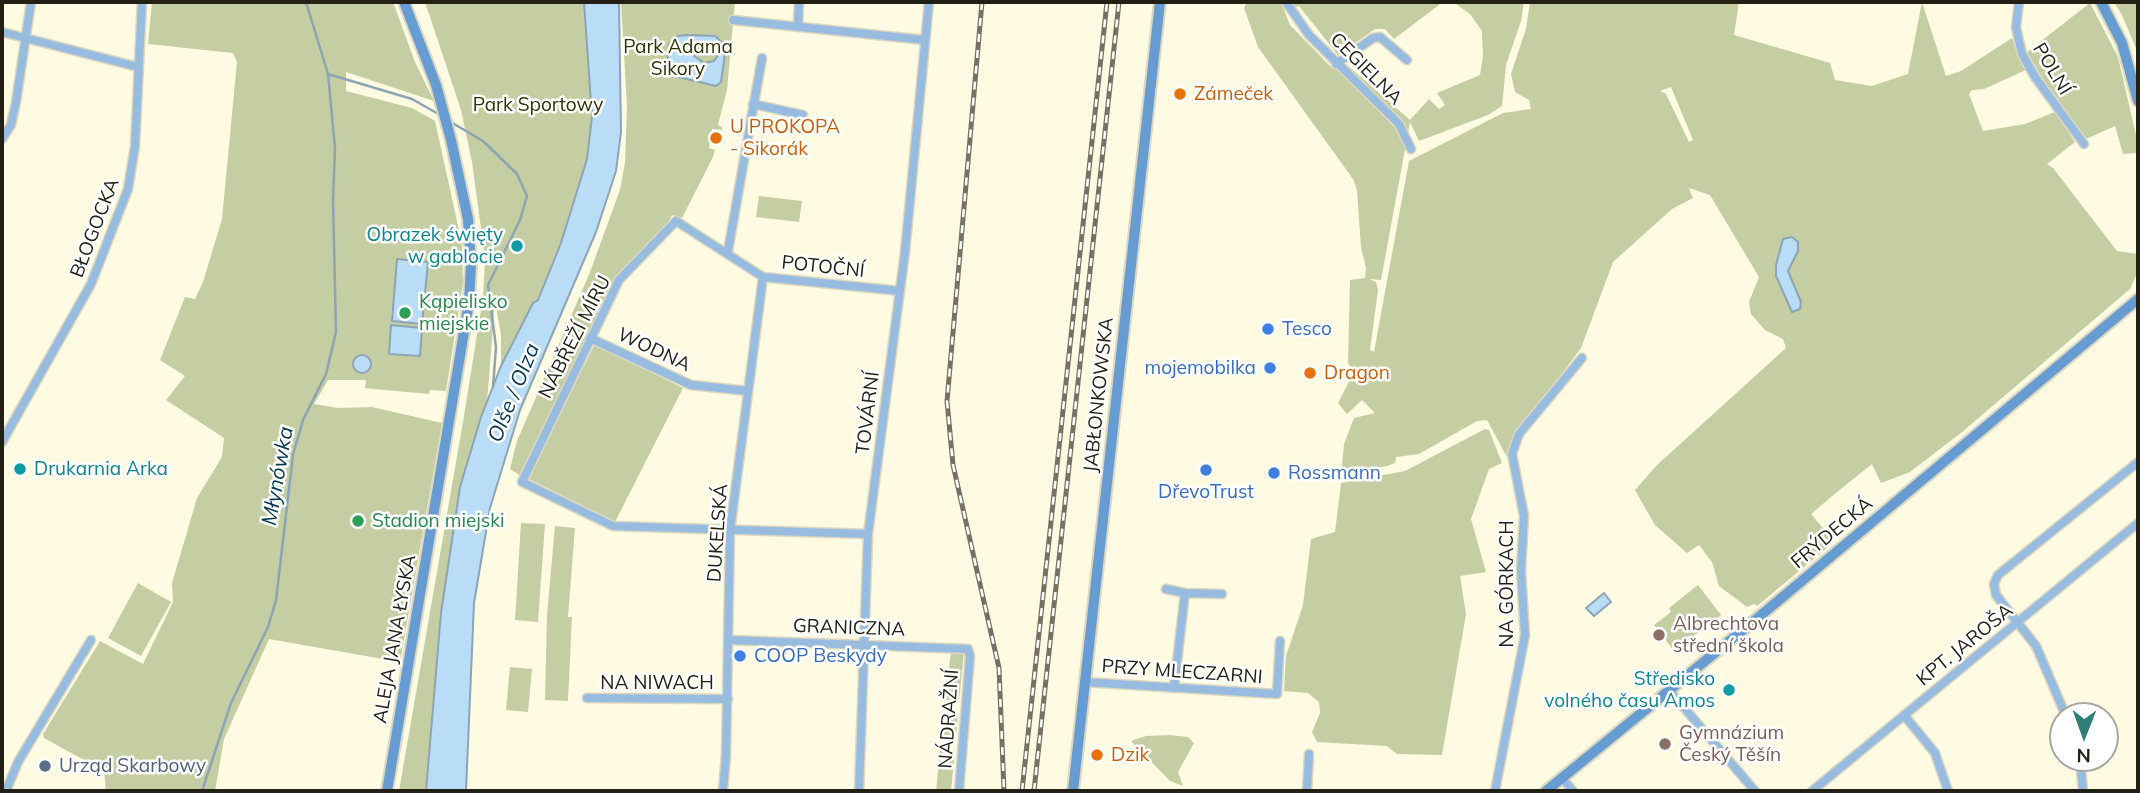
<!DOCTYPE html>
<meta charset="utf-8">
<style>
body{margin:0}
#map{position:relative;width:2140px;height:793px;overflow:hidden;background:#fffae2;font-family:Mulish,sans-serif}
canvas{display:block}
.frame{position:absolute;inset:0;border:4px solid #222015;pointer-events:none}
.north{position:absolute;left:2049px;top:702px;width:70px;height:70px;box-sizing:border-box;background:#fff;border:2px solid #a7a6a1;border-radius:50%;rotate:181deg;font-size:19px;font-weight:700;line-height:28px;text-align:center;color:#222015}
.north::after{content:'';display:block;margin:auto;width:24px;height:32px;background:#337c7c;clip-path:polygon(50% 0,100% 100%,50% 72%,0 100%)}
</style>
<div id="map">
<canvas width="2140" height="793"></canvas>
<div class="frame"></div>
<div class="north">N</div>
</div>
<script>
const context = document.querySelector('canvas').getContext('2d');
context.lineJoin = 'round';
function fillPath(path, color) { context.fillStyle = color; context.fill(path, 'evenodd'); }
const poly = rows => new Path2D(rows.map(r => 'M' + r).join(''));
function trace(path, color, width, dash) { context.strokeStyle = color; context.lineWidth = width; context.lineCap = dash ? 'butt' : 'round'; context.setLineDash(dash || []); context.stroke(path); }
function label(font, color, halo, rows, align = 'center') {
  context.font = font + ' Mulish,sans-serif'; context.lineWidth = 5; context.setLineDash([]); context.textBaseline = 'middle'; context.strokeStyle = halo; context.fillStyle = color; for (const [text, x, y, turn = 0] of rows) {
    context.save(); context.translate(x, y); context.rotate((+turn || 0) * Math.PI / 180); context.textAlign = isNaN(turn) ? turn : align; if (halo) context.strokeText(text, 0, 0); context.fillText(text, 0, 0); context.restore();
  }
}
fillPath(poly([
 [152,2,393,2,415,62,434,101,346,72,346,91,412,108,435,121,462,244,463,283,446,391,430,390,429,394,374,389,365,388,366,380,328,380,314,404,338,408,372,407,442,423,400,662,269,639,224,739,215,791,106,791,104,771,44,738,43,734,100,641,143,664,173,602,172,583,197,498,222,457,224,438,166,400,185,376,160,360,185,297,195,299,203,282,222,219,237,62,233,53,148,44],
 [425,2,584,2,592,117,587,159,561,243,538,300,533,304,501,366,501,335,495,301,487,402,460,487,441,613,426,791,399,791,464,416,483,297,485,258,472,162,461,110],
 [621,2,735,2,727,90,718,125,722,127,722,130,712,129,709,148,715,150,713,157,682,218,672,215,666,227,617,277,521,476,510,469,517,441,590,272,620,190,625,163,627,106],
 [1247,2,1443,2,1394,39,1385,29,1375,29,1338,55,1299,6,1284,10,1290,25,1332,68,1345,63,1410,120,1429,99,1439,109,1445,105,1437,93,1480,75,1483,56,1482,31,1470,14,1453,2,1524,2,1521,21,1506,65,1502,106,1488,115,1419,141,1410,122,1381,280,1369,279,1376,282,1378,290,1370,350,1374,352,1409,161,1503,113,1531,109,1529,100,1515,92,1511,74,1526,29,1530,2,1739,2,1734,35,1830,63,1835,80,1872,86,1908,74,1922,2,1946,76,1961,71,2012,38,2026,70,1984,89,1972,90,1969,94,1983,131,2025,124,2055,112,2075,142,2047,164,2053,168,2117,251,2138,254,2138,271,2130,289,1962,432,1910,472,1881,483,1872,464,1837,492,1811,514,1833,540,1828,547,1757,606,1754,604,1747,607,1719,586,1712,562,1699,545,1687,553,1655,525,1635,490,1657,465,1786,348,1783,339,1765,330,1751,314,1749,302,1759,277,1710,195,1689,188,1693,198,1672,209,1613,262,1581,348,1511,443,1509,461,1487,420,1477,421,1419,454,1396,457,1395,463,1387,466,1341,475,1344,444,1354,418,1375,413,1362,400,1347,414,1338,403,1354,372,1348,363,1350,280,1365,278,1366,268,1361,247,1357,190,1353,179,1258,47,1244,8],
 [1671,87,1693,140,1689,142,1666,94,1660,91],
 [2114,2,2138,2,2138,53,2122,15],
 [2090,3,2118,57,2136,135,2137,153,2123,154,2115,126,2086,139,2055,101,2027,52],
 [759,196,802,201,799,222,756,217],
 [595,344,683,388,615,522,527,478],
 [1485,429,1489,430,1502,463,1489,469,1471,519,1486,572,1460,576,1466,614,1442,755,1397,754,1387,746,1317,742,1312,732,1320,713,1319,702,1308,693,1284,691,1286,656,1303,605,1311,539,1335,532,1341,483,1405,471],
 [521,523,545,524,538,622,515,620],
 [555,526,575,528,568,617,572,617,568,701,545,700,547,615],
 [138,583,171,602,141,656,108,638],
 [1698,585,1721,615,1674,651,1654,625,1671,612,1669,608],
 [951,652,964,652,959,701,945,700],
 [510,667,532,669,528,712,506,710],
 [944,713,958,714,956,738,941,737],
 [1170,735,1188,737,1194,743,1178,772,1183,786,1170,781,1131,741,1146,736],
 [940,750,955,751,951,791,936,791]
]), '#c5cea2');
const water = poly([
 [584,2,619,2,621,132,616,171,596,232,520,410,490,508,474,603,466,791,426,791,441,613,460,487,481,417,501,366,533,303,538,300,561,243,587,159,592,117,584,2],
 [688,35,715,36,726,46,721,82,716,86,666,74,669,44,678,36,688,35],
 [717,45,719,54,714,61,704,63,694,56,699,46,717,45],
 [1792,237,1798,242,1798,251,1788,271,1801,302,1800,309,1792,312,1776,276,1776,265,1783,239,1792,237],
 [397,259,428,262,422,324,392,321,397,259],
 [391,325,422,328,420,356,389,354,391,325],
 '353 364a9 9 0 1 1 18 0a9 9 0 1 1-18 0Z',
 [1604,593,1611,602,1594,616,1586,608,1604,593]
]);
fillPath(water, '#baddf7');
trace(water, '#8ca4b3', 2);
trace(poly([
 [306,2,328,74,412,99,440,115],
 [449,121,483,141,517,174,527,196,520,220,488,285,496,347,493,387],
 [202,791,231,703,268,627,276,600,293,455,303,420,326,374,336,332,333,200,335,148,328,74]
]), '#8ca4b3', 2.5);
const street = poly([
 [1286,2,1309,35,1399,124,1411,149],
 [2019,2,2016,27,2022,54,2035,77,2084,144],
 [733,20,925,40],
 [798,26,799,2],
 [2,32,138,67],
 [1336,64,1373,38,1380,37,1407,60],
 [753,104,803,115],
 [2,139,11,125,16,102,31,2],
 [728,251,762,58],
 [590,338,691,385,748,391],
 [2,442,91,284,128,189,135,146,142,2],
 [868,534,613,526,522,482,619,280,676,221,763,277,900,291],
 [1166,589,1185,593,1222,594],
 [729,640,968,649,970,656,959,791],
 [1084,682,1277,694,1280,641],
 [1174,688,1185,593],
 [1669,690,1755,791],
 [587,698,728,699],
 [1904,715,1935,753,1948,791],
 [2066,716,2036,646,1996,595,1994,584,1998,575,2138,462],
 [2080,758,2083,791],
 [1562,778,1573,791],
 [6,791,18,762,91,640],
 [723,791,726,755,730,531,763,277],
 [859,791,868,534,905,252,929,2],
 [1307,791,1309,754],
 [1495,791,1525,635,1521,571,1524,516,1512,454,1519,434,1582,358],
 [1812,791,2138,523]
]);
const secondary = poly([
 [2101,2,2122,43,2138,101],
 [387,791,469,302,471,264,468,219,451,140,436,85,404,2],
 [1073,791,1160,2],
 [1546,791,1760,616,2138,299]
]);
trace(street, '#dcd7c1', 11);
trace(secondary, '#dcd7c1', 14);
trace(street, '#98bce0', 8);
trace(secondary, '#679cd2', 10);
const rail = poly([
 [982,2,947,401,953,465,999,668,1004,791],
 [1022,791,1107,2],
 [1034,791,1119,2]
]);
trace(rail, '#767263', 5);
trace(rail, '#fff', 2.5, [8]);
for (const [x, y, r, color] of [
 [1180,94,7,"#e8710a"],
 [716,138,7,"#e8710a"],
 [517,246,7,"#0f9aa8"],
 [405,313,7,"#2e9e5b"],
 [1268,329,7,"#3f7fe0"],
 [1270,368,7,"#3f7fe0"],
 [1310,373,7,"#e8710a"],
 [20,469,7,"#0f9aa8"],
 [1206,470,7,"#3f7fe0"],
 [1274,473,7,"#3f7fe0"],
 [358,521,7,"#2e9e5b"],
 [1659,635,7,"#8d6e63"],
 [740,656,7,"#3f7fe0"],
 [1729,690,7,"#0f9aa8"],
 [1665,744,7,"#8d6e63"],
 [1097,755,7,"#e8710a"],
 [45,766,7,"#5c6f8a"]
]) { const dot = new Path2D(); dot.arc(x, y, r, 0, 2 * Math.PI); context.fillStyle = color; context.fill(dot); trace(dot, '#fff', 2.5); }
label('19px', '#2d3301', '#fff', [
 ["Park Adama",678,47],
 ["Sikory",678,69],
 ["Park Sportowy",538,105]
]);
label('19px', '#222015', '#fff', [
 ["CEGIELNA",1366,69,45],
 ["POLNÍ",2052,69,59],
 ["BŁOGOCKA",95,228,-69],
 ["POTOČNÍ",823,267,6],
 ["NÁBŘEŽÍ MÍRU",575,337,-63],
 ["WODNA",654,350,25],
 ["JABŁONKOWSKA",1099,395,-84],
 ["TOVÁRNÍ",868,413,-83],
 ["DUKELSKÁ",718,533,-86],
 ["FRÝDECKÁ",1832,533,-40],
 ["NA GÓRKACH",1507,584,-90],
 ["GRANICZNA",849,628,2],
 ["ALEJA JANA ŁYSKA",395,639,-80],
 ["KPT. JAROŠA",1965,645,-39],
 ["PRZY MLECZARNI",1182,672,4],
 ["NA NIWACH",657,683],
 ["NÁDRAŽNÍ",949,719,-86]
]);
label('19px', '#c56008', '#fff', [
 ["Zámeček",1194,94],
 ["U PROKOPA",730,127],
 ["- Sikorák",730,149],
 ["Dragon",1324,373],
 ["Dzik",1111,755]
], 'left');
label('19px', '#0d838f', '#fff', [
 ["Obrazek święty",503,235],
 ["w gablocie",503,257],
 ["Drukarnia Arka",34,469,"left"],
 ["Středisko",1715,679],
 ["volného času Amos",1715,701]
], 'right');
label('19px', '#27864d', '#fff', [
 ["Kąpielisko",419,302],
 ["miejskie",419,324],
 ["Stadion miejski",372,521]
], 'left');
label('19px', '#366cbe', '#fff', [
 ["Tesco",1282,329],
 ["mojemobilka",1256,368,"right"],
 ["Rossmann",1288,473],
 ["DřevoTrust",1206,492,"center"],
 ["COOP Beskydy",754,656]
], 'left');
label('19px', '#785e54', '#fff', [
 ["Albrechtova",1673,624],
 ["střední škola",1673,646],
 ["Gymnázium",1679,733],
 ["Český Těšín",1679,755]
], 'left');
label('19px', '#4e5e75', '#fff', [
 ["Urząd Skarbowy",59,766]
], 'left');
label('italic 21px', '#01344f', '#fff', [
 ["Olše / Olza",514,393,-68],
 ["Młynówka",278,476,-80]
]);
</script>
